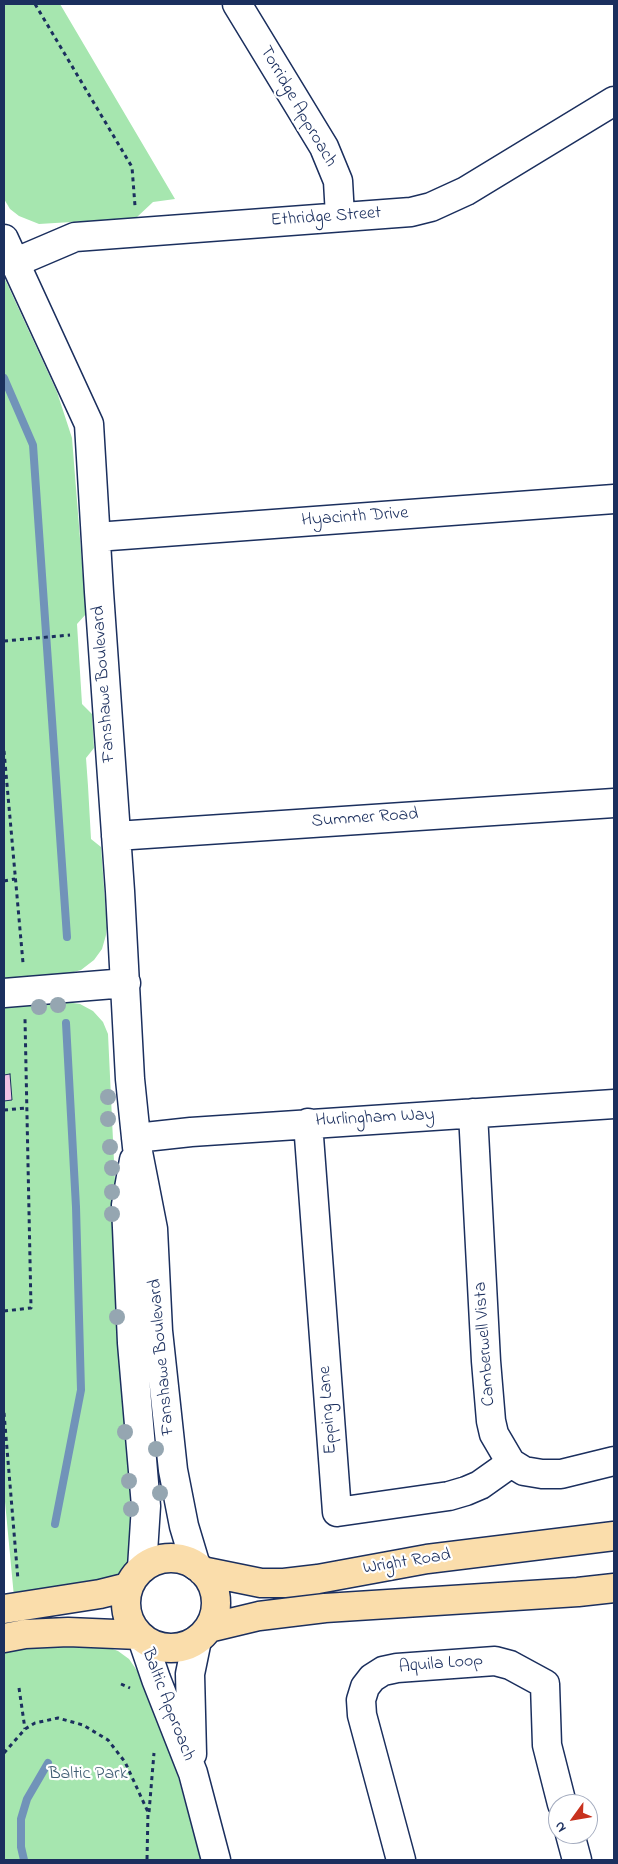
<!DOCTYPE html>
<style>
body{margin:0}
#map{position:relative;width:618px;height:1864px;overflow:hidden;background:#fff;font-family:"Indie Flower",sans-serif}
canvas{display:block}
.frame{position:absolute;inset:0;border:5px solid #1b2f5e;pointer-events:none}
.north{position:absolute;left:548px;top:1794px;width:50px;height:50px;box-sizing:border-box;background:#fff;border:1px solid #a4acbf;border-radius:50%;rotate:238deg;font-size:14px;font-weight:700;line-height:20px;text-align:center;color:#1b2f5e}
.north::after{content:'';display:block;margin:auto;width:18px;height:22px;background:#c8321e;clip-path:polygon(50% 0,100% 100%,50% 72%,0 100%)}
</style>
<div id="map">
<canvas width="618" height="1864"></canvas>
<div class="frame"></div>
<div class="north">N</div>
</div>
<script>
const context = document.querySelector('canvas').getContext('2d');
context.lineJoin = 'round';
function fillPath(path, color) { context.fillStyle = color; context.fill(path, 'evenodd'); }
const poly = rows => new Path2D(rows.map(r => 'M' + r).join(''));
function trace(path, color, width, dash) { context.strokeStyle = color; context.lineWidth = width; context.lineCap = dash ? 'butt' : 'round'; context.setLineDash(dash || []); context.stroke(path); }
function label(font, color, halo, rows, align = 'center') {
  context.font = font + ' "Indie Flower",sans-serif'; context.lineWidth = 4.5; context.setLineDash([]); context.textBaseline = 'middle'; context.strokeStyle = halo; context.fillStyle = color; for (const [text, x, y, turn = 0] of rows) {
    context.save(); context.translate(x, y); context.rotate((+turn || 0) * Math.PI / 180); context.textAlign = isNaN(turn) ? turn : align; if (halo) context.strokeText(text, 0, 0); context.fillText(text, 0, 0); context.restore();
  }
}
fillPath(poly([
 [4,4,60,4,175,199,153,202,136,218,39,224,19,216,10,209,4,199],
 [4,277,57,392,72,438,86,614,77,624,82,704,92,714,94,748,86,758,88,786,91,839,101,847,107,927,106,935,102,949,94,960,81,970,59,976,4,980],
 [59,1001,80,1004,93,1011,103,1022,108,1034,117,1225,137,1519,131,1561,125,1570,110,1581,14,1597,4,1491,4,1005],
 [99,1644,118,1651,129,1659,147,1685,175,1766,201,1860,4,1860,4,1648]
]), '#a6e6af');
trace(poly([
 [4,378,33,445,67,937],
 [55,1524,81,1390,76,1207,66,1023],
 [24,1860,21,1847,21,1819,27,1799,48,1763]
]), '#7193b9', 8);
const building = poly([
 [10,1074,12,1100,4,1101,4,1075,10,1074]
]);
fillPath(building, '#f1c2e5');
trace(building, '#1b2f5e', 1);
const minor = poly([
 [237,4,324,147,338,181,340,216],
 [4,239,89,424,99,592,120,891,130,1079,137,1147,153,1229,158,1331,173,1470,184,1526,196,1566],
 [14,263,75,237,411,212,431,207,466,191,614,101],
 [96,537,614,499],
 [116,836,614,803],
 [4,993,126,983],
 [473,1113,486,1361,491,1421,494,1434,511,1463,524,1471,542,1474,561,1474,614,1461],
 [308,1123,337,1512,449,1496,466,1491,480,1485,511,1463],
 [136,1138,191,1132,614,1104],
 [134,1160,126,1205,132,1343,146,1506,142,1568],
 [142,1638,156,1679,193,1773,216,1860],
 [192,1754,190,1674,197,1640],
 [570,1834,577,1860],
 [401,1860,362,1715,361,1700,365,1687,372,1678,383,1671,397,1668,495,1661,510,1665,545,1684,547,1745,562,1804]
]);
const major = poly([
 '126 1603a45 45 0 1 1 90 0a45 45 0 1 1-90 0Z',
 [202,1571,261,1583,284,1583,318,1579,427,1559,614,1536],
 [4,1609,100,1594,128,1587],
 [209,1628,259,1616,325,1608,578,1592,614,1588],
 [4,1638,25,1634,68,1632,139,1635]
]);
trace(minor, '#1b2f5e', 31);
trace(major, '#1b2f5e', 31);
trace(poly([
 [35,4,132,167,135,206],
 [4,641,70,635],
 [4,751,23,963],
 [4,881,15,879],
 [4,1110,26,1108],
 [4,1311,31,1308,25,1019],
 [4,1413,18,1580],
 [121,1684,130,1688],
 [19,1688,25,1729],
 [4,1753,25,1729,35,1723,58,1718,83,1725,108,1740,125,1762,148,1812,147,1860],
 [149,1812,154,1753]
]), '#1b2f5e', 3, [4, 4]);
trace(minor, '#fff', 28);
trace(major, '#faddab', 28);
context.fillStyle = '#95a6b1';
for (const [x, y] of [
 [58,1005],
 [39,1007],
 [108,1097],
 [108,1119],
 [110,1147],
 [112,1168],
 [112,1192],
 [112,1214],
 [117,1317],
 [125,1432],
 [156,1449],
 [129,1481],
 [160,1493],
 [131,1509]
]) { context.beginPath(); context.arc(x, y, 8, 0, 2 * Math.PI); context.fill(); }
label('18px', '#1b2f5e', '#fff', [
 ["Torridge Approach",297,107,60],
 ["Ethridge Street",326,218,-4],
 ["Hyacinth Drive",355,518,-4],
 ["Fanshawe Boulevard",105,684,-94],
 ["Summer Road",365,819,-4],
 ["Hurlingham Way",375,1119,-3],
 ["Camberwell Vista",486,1344,-94],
 ["Fanshawe Boulevard",163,1357,-95],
 ["Epping Lane",329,1410,-94],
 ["Wright Road",407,1563,-9],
 ["Aquila Loop",441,1665,-5],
 ["Baltic Approach",167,1705,69]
]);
label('18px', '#3e5d72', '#fff', [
 ["Baltic Park",88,1775]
]);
</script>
